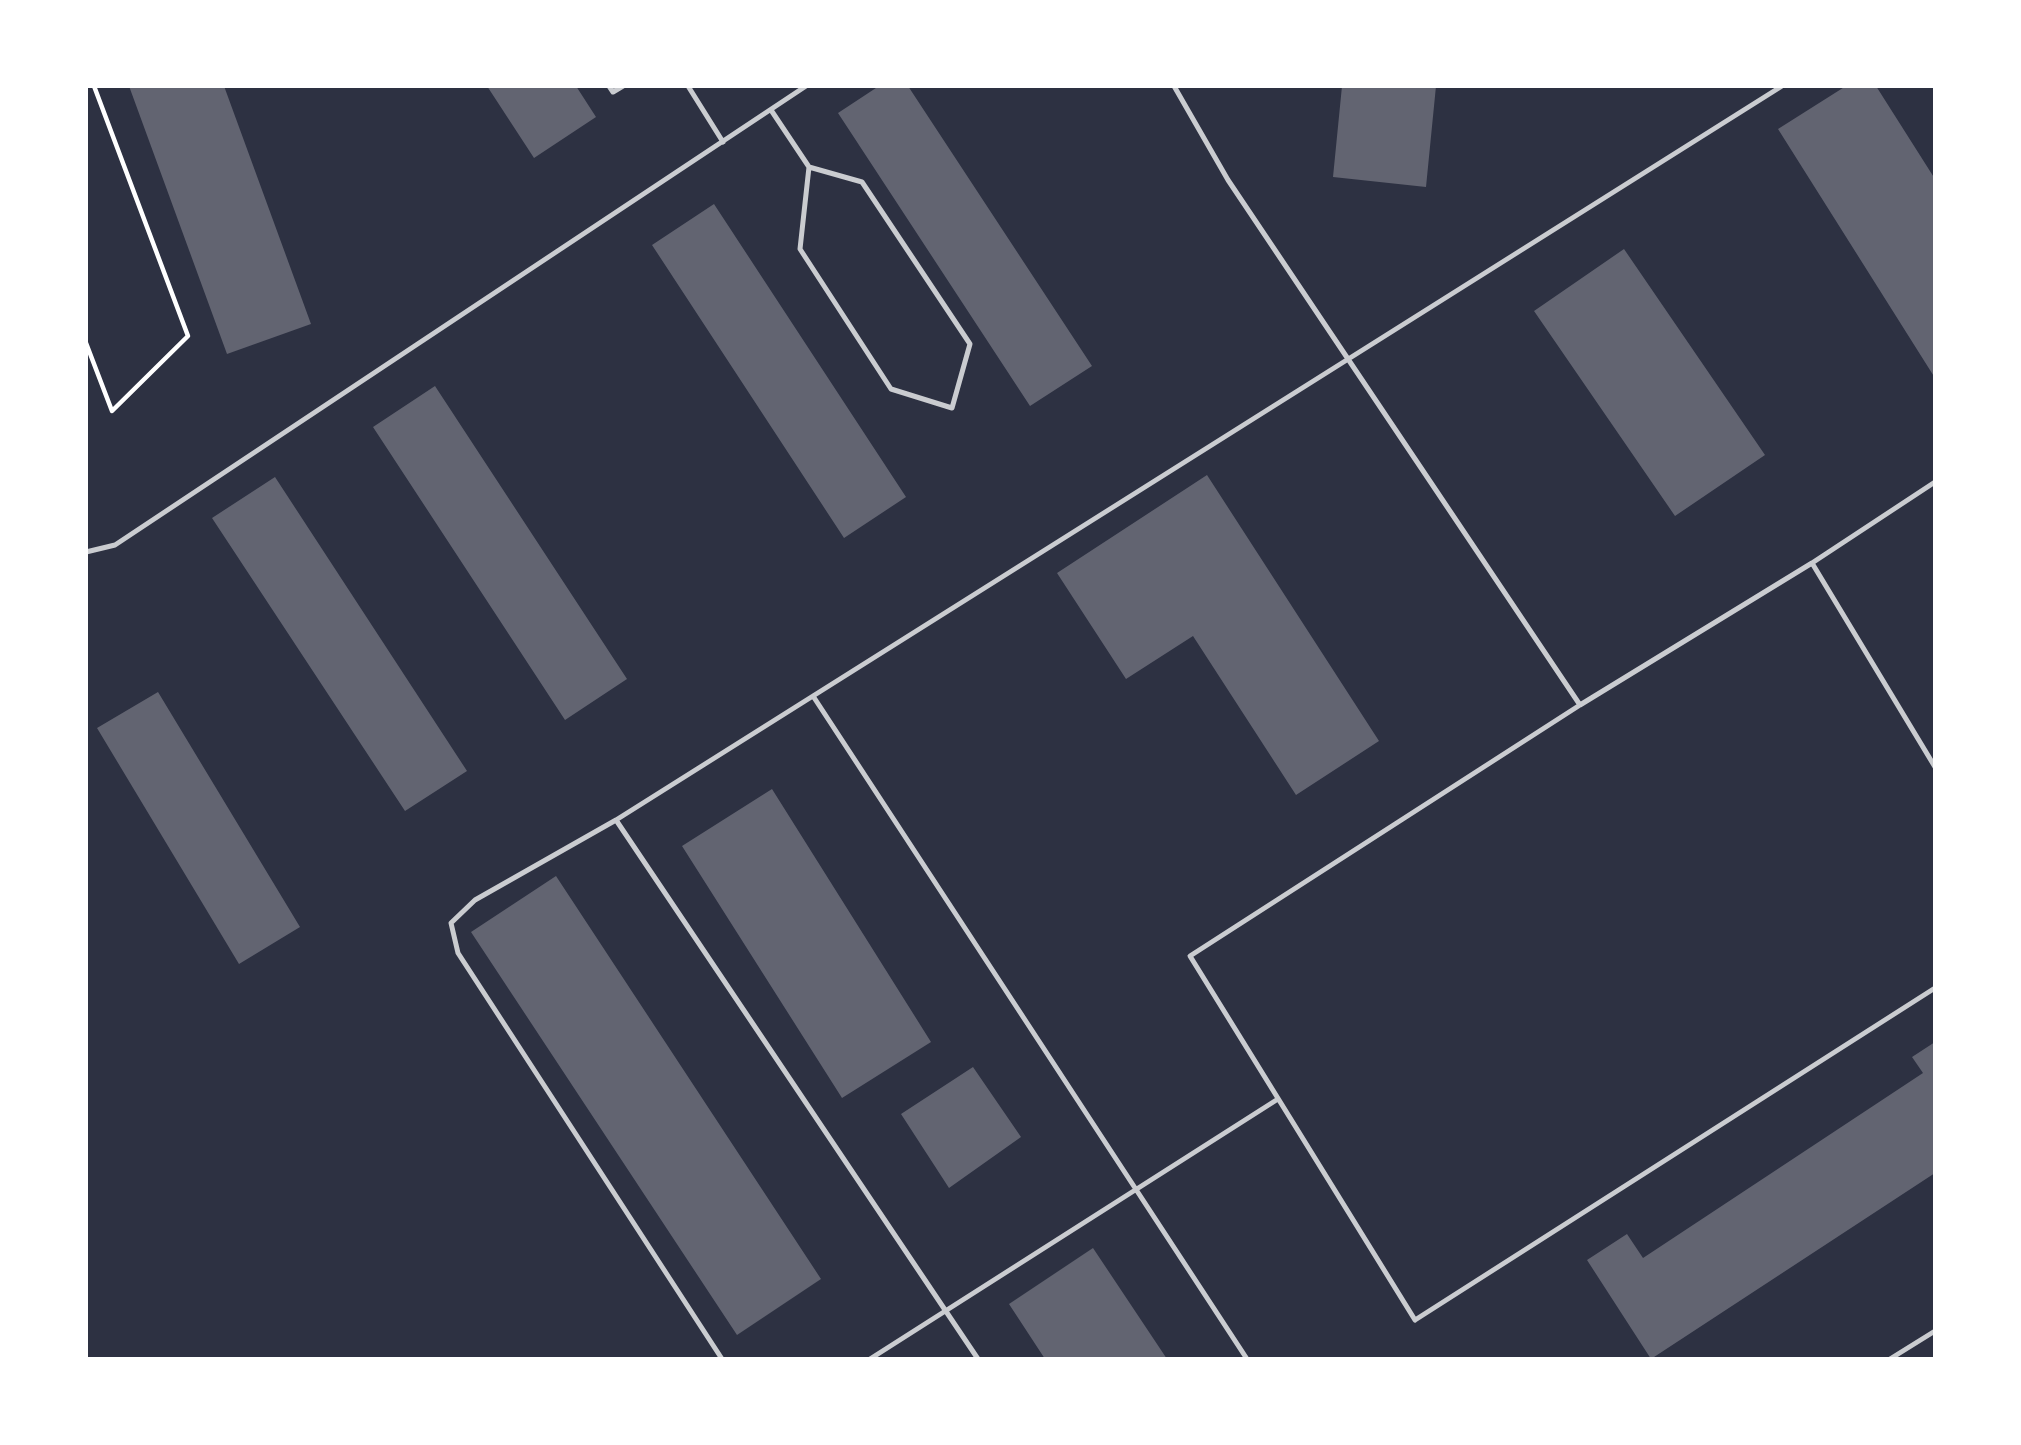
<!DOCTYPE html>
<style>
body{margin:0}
#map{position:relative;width:2021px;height:1445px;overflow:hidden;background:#2d3142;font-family:Merriweather,serif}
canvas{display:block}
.frame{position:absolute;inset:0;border:88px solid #fff;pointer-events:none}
</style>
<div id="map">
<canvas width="2021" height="1445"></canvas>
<div class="frame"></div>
</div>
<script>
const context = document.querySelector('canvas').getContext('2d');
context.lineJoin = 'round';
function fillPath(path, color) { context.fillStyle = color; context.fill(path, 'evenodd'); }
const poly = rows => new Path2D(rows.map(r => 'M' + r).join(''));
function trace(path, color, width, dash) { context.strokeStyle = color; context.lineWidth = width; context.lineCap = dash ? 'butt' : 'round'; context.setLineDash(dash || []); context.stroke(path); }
fillPath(poly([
 [129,86,224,86,311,324,227,354],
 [487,86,576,86,596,117,534,158],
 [879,86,908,86,1092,366,1030,406,838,113],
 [1342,86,1436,86,1426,187,1333,177],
 [1846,86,1876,86,1935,179,1935,378,1778,129],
 [714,204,906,497,844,538,652,245],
 [1624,249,1765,455,1675,516,1534,311],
 [435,386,627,679,565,720,373,427],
 [1207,475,1379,741,1296,795,1193,636,1126,679,1057,573],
 [275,477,467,771,405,811,212,518],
 [158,692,300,927,239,964,97,728],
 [772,789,931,1042,842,1098,682,846],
 [556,876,821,1279,737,1335,471,932],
 [1935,1042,1935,1173,1651,1359,1587,1260,1627,1234,1643,1258,1923,1073,1912,1057],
 [973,1067,1021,1137,949,1188,901,1114],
 [1093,1248,1167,1359,1045,1359,1009,1304]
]), '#626471');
trace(poly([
 [86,343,112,411,188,336,94,86]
]), '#fff', 4.5);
trace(poly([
 [609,86,613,92,623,86],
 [688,86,723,142],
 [1174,86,1228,180,1580,705],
 [771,110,809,167,800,249,891,389,952,408,970,344,862,182,809,167],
 [86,552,115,545,806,86],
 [1812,563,1935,482],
 [813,696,1247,1359],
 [1935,767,1812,563,1580,705,1190,956,1415,1320,1935,988],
 [616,820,978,1359],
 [722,1359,458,953,451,923,475,900,616,820,1782,86],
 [870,1359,1278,1099],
 [1890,1359,1935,1331]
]), '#caccd0', 5);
</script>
